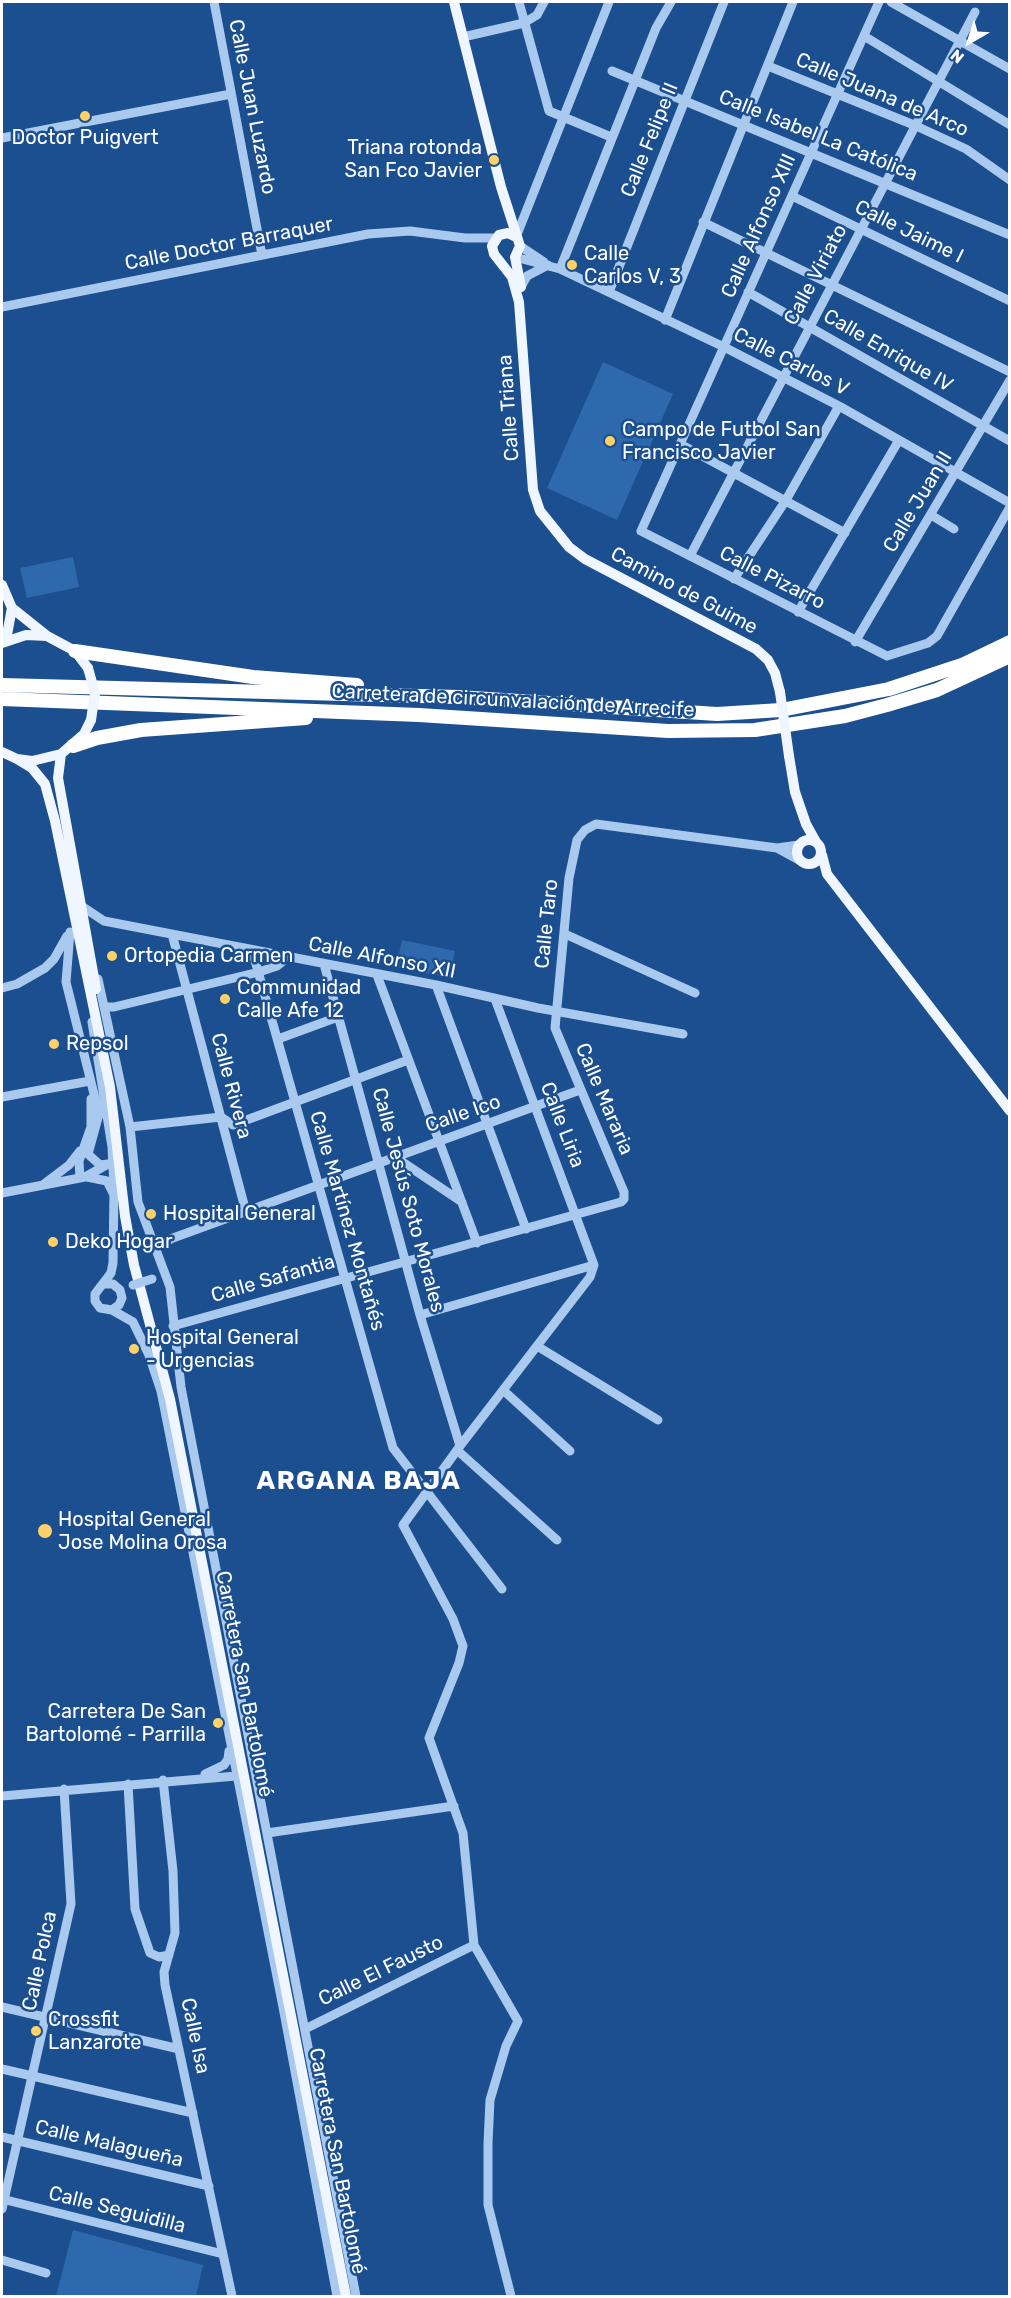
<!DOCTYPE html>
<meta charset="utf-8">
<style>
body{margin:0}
#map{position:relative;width:1011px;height:2298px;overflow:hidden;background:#1b4f8f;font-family:Rubik,sans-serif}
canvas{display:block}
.frame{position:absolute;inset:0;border:3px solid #fff;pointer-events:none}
.north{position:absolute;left:939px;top:12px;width:60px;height:60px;-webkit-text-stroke:4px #1b4f8f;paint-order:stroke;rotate:219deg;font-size:16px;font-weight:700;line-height:24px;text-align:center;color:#fff}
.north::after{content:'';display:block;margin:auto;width:21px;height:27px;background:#fff;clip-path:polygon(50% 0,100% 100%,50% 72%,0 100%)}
</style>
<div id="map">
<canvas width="1011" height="2298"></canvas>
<div class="frame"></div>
<div class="north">N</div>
</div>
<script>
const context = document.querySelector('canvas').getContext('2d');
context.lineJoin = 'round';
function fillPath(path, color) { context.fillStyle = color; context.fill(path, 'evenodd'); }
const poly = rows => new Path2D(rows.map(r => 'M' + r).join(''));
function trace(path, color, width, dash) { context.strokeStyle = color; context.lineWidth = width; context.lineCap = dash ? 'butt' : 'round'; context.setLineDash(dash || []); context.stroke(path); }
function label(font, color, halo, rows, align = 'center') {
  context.font = font + ' Rubik,sans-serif'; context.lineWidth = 5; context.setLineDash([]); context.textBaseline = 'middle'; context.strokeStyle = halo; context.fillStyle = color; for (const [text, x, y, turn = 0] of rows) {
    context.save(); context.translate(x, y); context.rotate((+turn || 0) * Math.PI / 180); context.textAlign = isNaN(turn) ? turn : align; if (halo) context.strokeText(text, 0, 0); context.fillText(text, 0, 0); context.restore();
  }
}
fillPath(poly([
 [603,362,673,394,617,520,547,488],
 [73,557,79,587,27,598,20,568],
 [402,940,455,951,450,978,396,967],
 [73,2230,203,2265,196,2296,56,2296]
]), '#2e69ad');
trace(poly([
 [214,2,262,255],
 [519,2,549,111,611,137],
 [879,2,641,531,887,656,928,643,937,636,1010,507],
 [891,2,1010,69],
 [864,36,1010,125],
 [463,37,524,23,537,15,544,2],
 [768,66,914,125,966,149,1010,180],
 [612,71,1010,235],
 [2,138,231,94],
 [792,196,1010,301],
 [703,222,1010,372],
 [516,237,609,2],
 [520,246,544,262],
 [515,257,560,269,724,347,839,406,1010,503],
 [560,269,656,28,671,2],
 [521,287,527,276,548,265],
 [609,292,724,2],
 [748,292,1010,441],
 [2,307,368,234,410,231,465,238,495,238],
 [665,320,793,2],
 [680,444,845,533],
 [931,515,954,529],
 [690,556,975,12],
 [734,579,786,500,839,406],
 [798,612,899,440],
 [855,642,1010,380],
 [777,848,799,860],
 [80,905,104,921,436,985,538,1008,683,1034],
 [70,932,66,982,99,1114,88,1154,100,1165,108,1164],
 [172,934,246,1212],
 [565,934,695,993],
 [252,950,393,1448,502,1589],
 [324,964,420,1315,460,1446],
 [377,975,477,1243],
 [98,979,130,1127,138,1202,170,1287,181,1387,356,2296],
 [436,985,526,1229],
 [2,988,17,984,45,968,54,959,67,936],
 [495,999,594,1265],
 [104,1007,114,1007,259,972,277,966,282,962,282,956],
 [92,1022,112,1147,114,1188,113,1263,111,1273,95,1294,95,1301,100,1308,112,1310,133,1322,149,1355,161,1391,283,2007,337,2296],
 [278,1039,338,1017],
 [2,1097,90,1081],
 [130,1127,221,1117,233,1125,408,1060],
 [395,1157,462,1202],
 [87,1177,107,1181,113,1193],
 [80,1178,79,1161,91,1127,91,1099],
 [44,1184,69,1165,80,1151],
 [2,1193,85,1177,108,1164],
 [155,1247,173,1238,580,1090],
 [104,1284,113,1284,120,1290,122,1298,119,1305,112,1310],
 [420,1315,594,1265],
 [173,1326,621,1202,624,1199,624,1192,555,1028,569,878,577,840,585,830,596,824,777,848,799,845],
 [537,1346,658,1420],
 [503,1390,570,1451],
 [457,1450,557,1540],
 [205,1774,224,1765,228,1759,229,1751],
 [163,1780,173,1871,175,1933,164,1972,165,1985,232,2296],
 [128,1784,135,1909,150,1953,159,1957,169,1955],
 [2,1796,236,1776],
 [267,1833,454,1806],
 [2,2007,179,2049],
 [305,2029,474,1945],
 [2,2069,193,2113],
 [2,2137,209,2186],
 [2,2199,223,2254],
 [2,2209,71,1904,64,1789],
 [2,2260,46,2273],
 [511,2296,488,2205,488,2143,490,2100,506,2046,518,2021,474,1945,463,1833,429,1738,459,1663,463,1646,453,1619,403,1525,460,1446,590,1277,594,1265]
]), '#a9c9ee', 9);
trace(poly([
 [454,2,501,187,520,246,515,257,521,287],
 [516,237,508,233,499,235,492,246,494,254,512,277,519,302,533,490,540,511,569,547,585,559,756,649,768,660,775,673,780,692],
 [2,585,12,608,47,636],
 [6,640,12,608],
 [2,643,26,635,47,636,75,651,88,668],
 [2,752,17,759,32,761,61,754,84,734,91,720],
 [61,754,58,778,96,989],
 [789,756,795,792,806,824,816,842],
 [17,759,32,768,45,784,55,821,110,1087,125,1216,134,1265,170,1399,346,2296],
 '797 852a12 12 0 1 1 24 0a12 12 0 1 1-24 0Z',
 [822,855,827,874,1010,1111]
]), '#f0f6ff', 10);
trace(poly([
 [75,651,253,677,357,685],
 [2,685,458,697,717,714,781,710,889,689,962,665,1010,642],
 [2,699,419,715,668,731,755,730,845,716,887,705,937,690,1010,656],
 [73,746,97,738,141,730,306,718]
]), '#fff', 14);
trace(poly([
 [133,1285,152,1279]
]), '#a9c9ee', 9);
trace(poly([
 [88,668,95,693,91,720],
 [780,692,789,756]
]), '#f0f6ff', 10);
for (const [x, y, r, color] of [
 [85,116,6,"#ffd166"],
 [494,160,6,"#ffd166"],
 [572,265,6,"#ffd166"],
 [610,441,6,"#ffd166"],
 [112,956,6,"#ffd166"],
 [225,999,6,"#ffd166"],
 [54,1044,6,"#ffd166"],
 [151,1214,6,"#ffd166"],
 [53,1242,6,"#ffd166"],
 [134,1349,6,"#ffd166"],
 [45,1531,8,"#ffd166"],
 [218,1723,6,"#ffd166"],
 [36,2031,6,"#ffd166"]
]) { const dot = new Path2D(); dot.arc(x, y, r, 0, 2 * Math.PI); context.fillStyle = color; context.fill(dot); trace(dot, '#1b4f8f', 2); }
label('20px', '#fff', '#1b4f8f', [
 ["Calle Juana de Arco",882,95,23],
 ["Calle Juan Luzardo",252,107,79],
 ["Calle Isabel La Católica",818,136,22],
 ["Calle Felipe II",650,140,-68],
 ["Calle Alfonso XIII",759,226,-66],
 ["Calle Jaime I",909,232,26],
 ["Calle Doctor Barraquer",229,244,-11],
 ["Calle Viriato",816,275,-62],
 ["Calle Enrique IV",888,351,30],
 ["Calle Carlos V",791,362,27],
 ["Calle Triana",509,408,-94],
 ["Calle Juan II",918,502,-59],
 ["Calle Pizarro",772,578,27],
 ["Camino de Guime",684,591,28],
 ["Carretera de circunvalación de Arrecife",513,701,3],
 ["Calle Taro",547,924,-84],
 ["Calle Alfonso XII",382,958,11],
 ["Calle Rivera",231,1086,75],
 ["Calle Mararia",604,1099,67],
 ["Calle Ico",463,1114,-19],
 ["Calle Liria",562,1125,69],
 ["Calle Jesús Soto Morales",408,1200,75],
 ["Calle Martínez Montañés",347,1221,74],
 ["Calle Safantia",273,1279,-16],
 ["Carretera San Bartolomé",244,1684,79],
 ["Calle Polca",40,1961,-78],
 ["Calle El Fausto",381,1971,-26],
 ["Calle Isa",195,2036,78],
 ["Calle Malagueña",109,2144,13],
 ["Carretera San Bartolomé",337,2161,79],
 ["Calle Seguidilla",117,2210,14]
]);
label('20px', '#fff', '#1b4f8f', [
 ["Doctor Puigvert",85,138,"center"],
 ["Triana rotonda",482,148,"right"],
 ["San Fco Javier",482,171,"right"],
 ["Calle",584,254],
 ["Carlos V, 3",584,277],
 ["Campo de Futbol San",622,430],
 ["Francisco Javier",622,453],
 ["Ortopedia Carmen",124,956],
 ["Communidad",237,988],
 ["Calle Afe 12",237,1011],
 ["Repsol",66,1044],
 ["Hospital General",163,1214],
 ["Deko Hogar",65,1242],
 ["Hospital General",146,1338],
 ["- Urgencias",146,1361],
 ["Hospital General",58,1520],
 ["Jose Molina Orosa",58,1543],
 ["Carretera De San",206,1712,"right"],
 ["Bartolomé - Parrilla",206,1735,"right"],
 ["Crossfit",48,2020],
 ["Lanzarote",48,2043]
], 'left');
context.letterSpacing = '1.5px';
label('bold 26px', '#fff', '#1b4f8f', [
 ["ARGANA BAJA",359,1481]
]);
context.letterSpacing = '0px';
</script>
